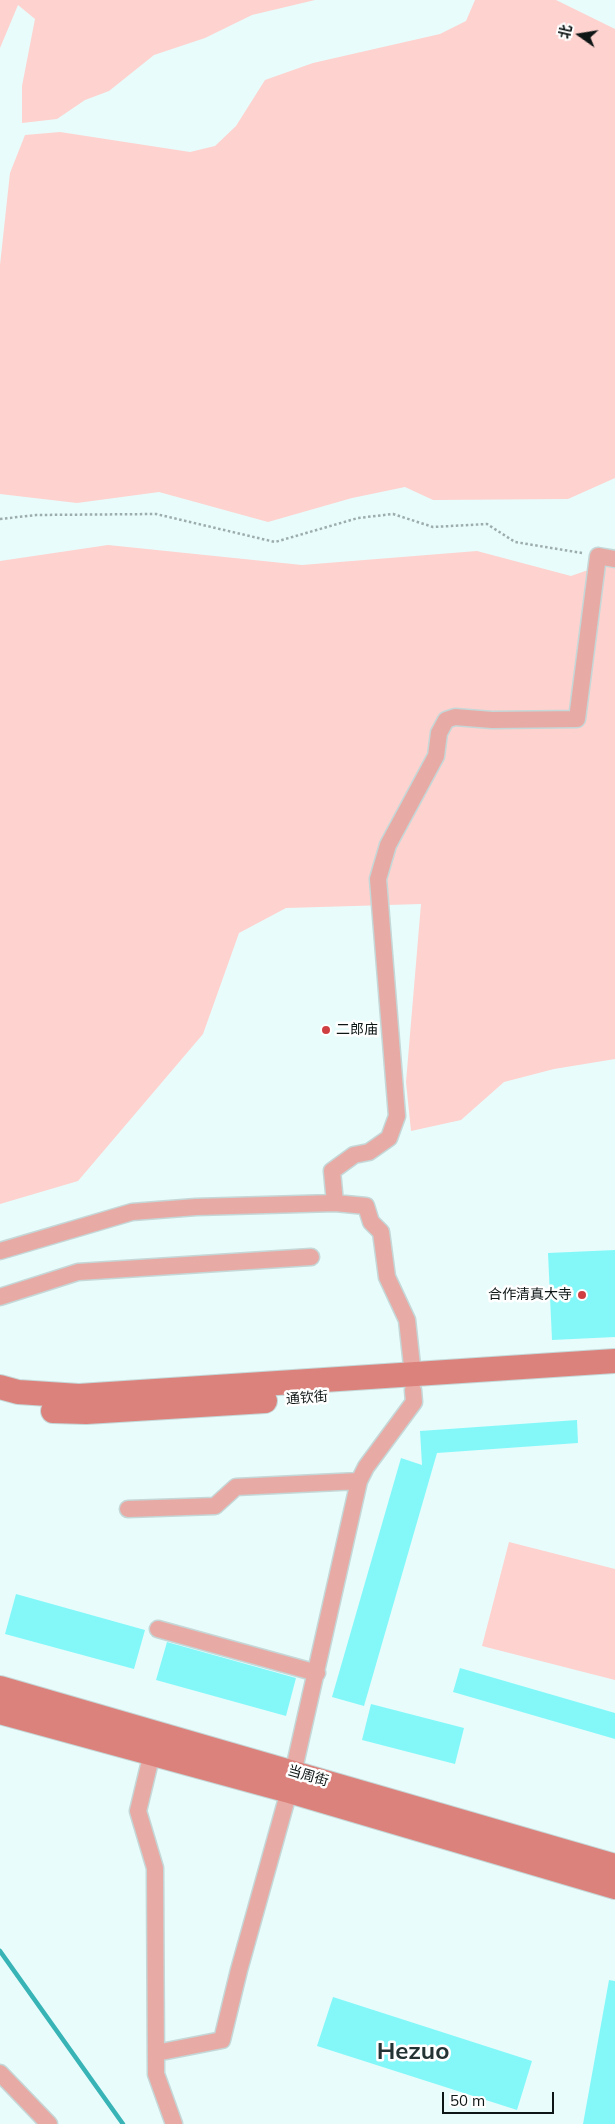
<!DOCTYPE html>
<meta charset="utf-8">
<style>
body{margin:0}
#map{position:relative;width:615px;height:2124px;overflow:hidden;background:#e8fcfc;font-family:Mulish,"Noto Sans SC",sans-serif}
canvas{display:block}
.north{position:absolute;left:555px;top:10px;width:50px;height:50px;-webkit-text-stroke:4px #fff;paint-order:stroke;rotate:283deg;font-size:14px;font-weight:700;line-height:20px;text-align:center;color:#0e1515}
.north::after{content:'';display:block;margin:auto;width:18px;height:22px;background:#0e1515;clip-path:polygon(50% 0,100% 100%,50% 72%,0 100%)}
.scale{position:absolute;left:442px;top:2092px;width:112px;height:22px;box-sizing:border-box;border:2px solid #0e1515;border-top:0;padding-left:6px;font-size:15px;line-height:18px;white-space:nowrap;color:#0e1515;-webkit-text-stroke:4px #fff;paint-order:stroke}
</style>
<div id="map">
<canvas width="615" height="2124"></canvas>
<div class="north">北</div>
<div class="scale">50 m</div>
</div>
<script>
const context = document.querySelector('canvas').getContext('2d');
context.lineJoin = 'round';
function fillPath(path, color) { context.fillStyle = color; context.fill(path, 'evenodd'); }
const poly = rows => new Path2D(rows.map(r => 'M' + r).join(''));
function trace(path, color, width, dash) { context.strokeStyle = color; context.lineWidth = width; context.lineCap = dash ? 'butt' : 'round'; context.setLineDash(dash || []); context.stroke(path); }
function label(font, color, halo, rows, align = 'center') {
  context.font = font + ' Mulish,"Noto Sans SC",sans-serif'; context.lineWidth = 5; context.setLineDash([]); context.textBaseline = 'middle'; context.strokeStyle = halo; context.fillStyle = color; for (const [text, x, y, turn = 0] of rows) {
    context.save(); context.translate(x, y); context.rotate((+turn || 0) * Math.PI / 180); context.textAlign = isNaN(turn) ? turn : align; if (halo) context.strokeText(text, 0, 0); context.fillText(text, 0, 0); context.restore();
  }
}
fillPath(poly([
 [0,0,315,0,252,15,205,38,154,55,109,91,85,100,57,119,22,123,22,86,35,19,18,5,0,48],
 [475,0,556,0,615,29,615,478,568,499,433,500,405,487,352,498,268,522,159,492,77,503,0,494,0,265,10,173,25,135,60,132,190,152,215,146,236,126,265,80,313,63,440,34,466,21],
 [108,545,302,565,477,551,571,576,608,563,615,564,615,1059,554,1069,504,1082,461,1120,411,1131,406,1082,421,904,286,908,239,933,203,1034,78,1181,0,1204,0,561],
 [509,1542,615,1569,615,1680,482,1646]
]), '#fed2ce');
trace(poly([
 [0,1951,123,2124]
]), '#39b4b6', 4.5);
fillPath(poly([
 [615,1250,615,1337,552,1340,548,1253],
 [577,1420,578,1443,437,1453,364,1706,332,1697,401,1458,422,1465,420,1431],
 [16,1594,145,1630,134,1669,5,1634],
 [167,1642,296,1678,286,1716,156,1680],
 [460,1668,615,1713,615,1739,453,1692],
 [371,1704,464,1728,455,1764,362,1740],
 [609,1980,615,1981,615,2124,583,2124],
 [333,1997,532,2061,517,2110,317,2046]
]), '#84f8f9');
const minor = poly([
 [335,1203,332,1171,354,1155,369,1152,389,1138,397,1116,378,879,388,845,436,756,439,733,446,720,455,717,492,720,577,719,598,556,615,559],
 [0,1251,132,1212,196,1207,335,1203,366,1206,371,1222,381,1232,387,1277,407,1320,413,1375],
 [0,1297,78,1272,311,1257],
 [128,1509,215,1506,236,1487,359,1481],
 [158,1629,317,1673],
 [152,1753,138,1811,155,1868,156,2074,174,2124],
 [156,2053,222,2040,239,1970,289,1791,359,1481,366,1467,414,1402,413,1390],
 [0,2073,49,2124]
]);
const secondary = poly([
 [0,1387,18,1392,79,1396,615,1361],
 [53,1411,86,1412,265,1401],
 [0,1688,615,1866],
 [0,1712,289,1791,615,1887]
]);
trace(minor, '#c5d7d7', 19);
trace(secondary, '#c5d7d7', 26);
trace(poly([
 [0,519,36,515,156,514,275,542,358,518,393,514,433,527,487,524,515,542,582,553]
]), '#9dacac', 2.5, [2.5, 2.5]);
trace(minor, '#e8aaa5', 16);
trace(secondary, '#dc827c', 24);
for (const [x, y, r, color] of [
 [326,1030,5,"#cf3f42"],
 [582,1295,5,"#cf3f42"]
]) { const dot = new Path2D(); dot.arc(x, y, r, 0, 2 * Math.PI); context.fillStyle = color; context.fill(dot); trace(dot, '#fff', 2); }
label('14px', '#0e1515', '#fff', [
 ["二郎庙",336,1030],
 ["合作清真大寺",572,1295,"right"]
], 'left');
label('14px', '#0e1515', '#fff', [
 ["通钦街",307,1398,-4],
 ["当周街",308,1776,16]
]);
label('bold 24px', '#243334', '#fff', [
 ["Hezuo",413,2052]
]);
</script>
